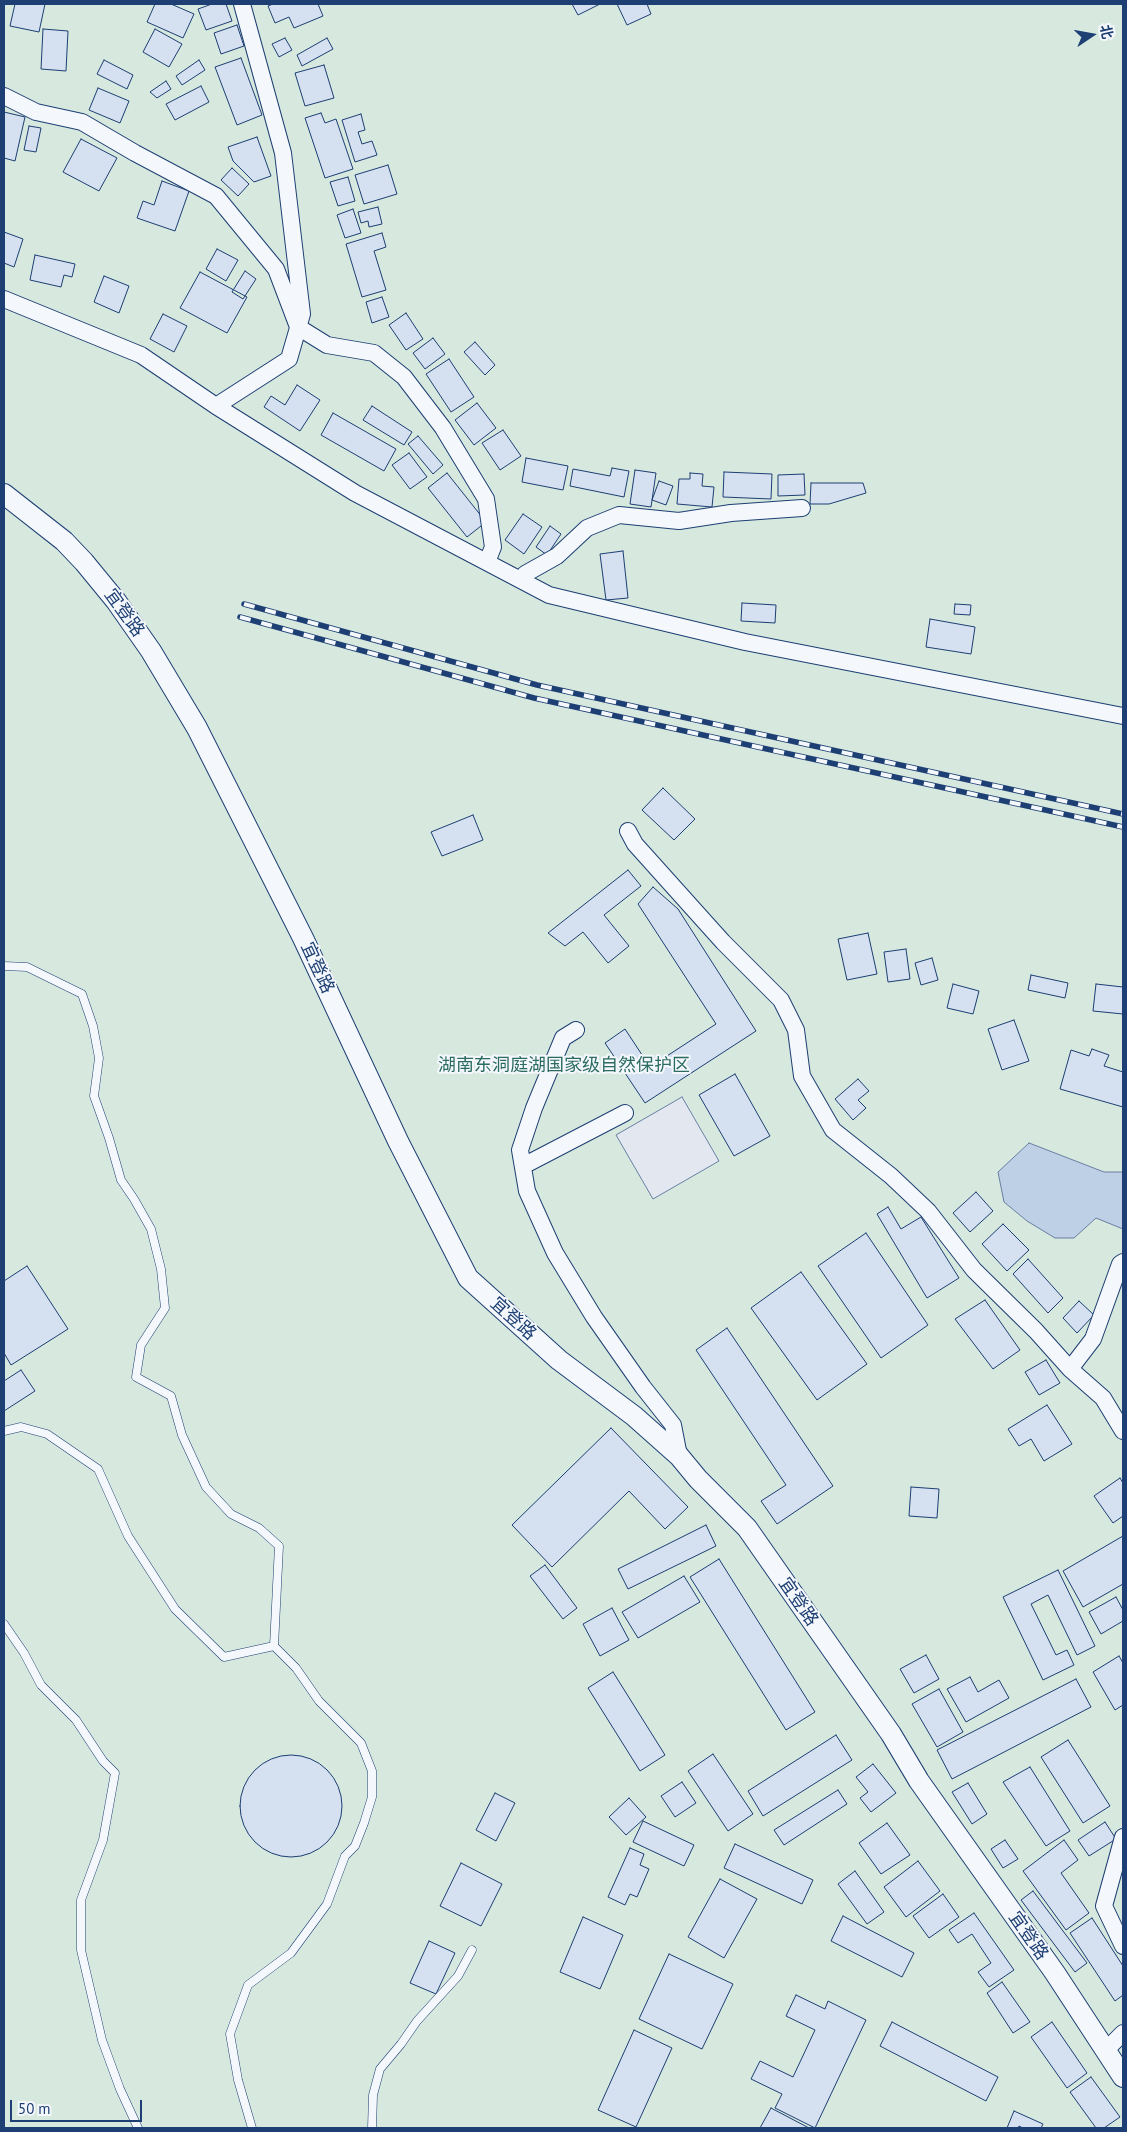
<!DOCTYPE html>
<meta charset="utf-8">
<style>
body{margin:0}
#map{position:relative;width:1127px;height:2132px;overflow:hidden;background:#f4f7fb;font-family:"PT Sans","Noto Sans SC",sans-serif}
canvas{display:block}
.frame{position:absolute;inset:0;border:5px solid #1d3f73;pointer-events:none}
.north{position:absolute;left:1067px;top:10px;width:50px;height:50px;-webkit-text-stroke:4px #f4f7fb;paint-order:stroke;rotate:78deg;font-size:14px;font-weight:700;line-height:20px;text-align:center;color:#1d3f73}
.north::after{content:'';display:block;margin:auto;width:18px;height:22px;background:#1d3f73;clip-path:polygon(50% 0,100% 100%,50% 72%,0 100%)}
.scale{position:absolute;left:10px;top:2100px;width:132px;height:22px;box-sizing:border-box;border:2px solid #1d3f73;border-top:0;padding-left:6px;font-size:15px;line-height:18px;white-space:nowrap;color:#1d3f73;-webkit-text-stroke:4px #f4f7fb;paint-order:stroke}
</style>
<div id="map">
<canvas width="1127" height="2132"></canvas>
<div class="frame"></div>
<div class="north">北</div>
<div class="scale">50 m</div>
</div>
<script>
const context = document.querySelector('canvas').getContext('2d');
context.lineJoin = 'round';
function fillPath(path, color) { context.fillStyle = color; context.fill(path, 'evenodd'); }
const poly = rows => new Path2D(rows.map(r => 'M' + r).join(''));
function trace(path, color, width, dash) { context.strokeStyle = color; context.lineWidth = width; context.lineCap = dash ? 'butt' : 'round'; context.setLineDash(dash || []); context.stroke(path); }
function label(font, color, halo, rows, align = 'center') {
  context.font = font + ' "PT Sans","Noto Sans SC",sans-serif'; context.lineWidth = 4; context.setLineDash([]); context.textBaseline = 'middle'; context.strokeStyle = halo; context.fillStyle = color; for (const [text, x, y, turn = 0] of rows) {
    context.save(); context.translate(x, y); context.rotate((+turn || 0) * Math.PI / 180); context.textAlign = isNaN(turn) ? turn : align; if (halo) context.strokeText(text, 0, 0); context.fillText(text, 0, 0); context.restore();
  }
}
const green = poly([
 [4,4,1123,4,1123,2128,4,2128,4,4]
]);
fillPath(green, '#d7e8df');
trace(green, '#687fa3', 1);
const parking = poly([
 [682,1097,719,1161,653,1199,616,1135,682,1097]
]);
fillPath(parking, '#e3e8f0');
trace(parking, '#687fa3', 1);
const water = poly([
 [1029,1143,1104,1172,1123,1172,1123,1229,1096,1218,1074,1238,1055,1238,1027,1221,1004,1202,998,1172,1029,1143]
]);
fillPath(water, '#bed0e5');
trace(water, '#687fa3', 1);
const building = poly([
 [15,4,45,4,39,32,10,26,15,4],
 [155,4,171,4,194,14,183,38,147,22,155,4],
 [212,4,226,4,232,21,206,30,198,9,212,4],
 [273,4,318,4,323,16,294,28,289,17,275,23,268,6,273,4],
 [572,4,600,4,578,15,572,4],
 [617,4,647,4,651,14,627,25,617,4],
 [237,25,244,46,221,54,214,33,237,25],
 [43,29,68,31,66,71,41,69,43,29],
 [155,29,182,44,169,67,143,52,155,29],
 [285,38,292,50,279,57,272,44,285,38],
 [327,38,333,49,302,66,297,55,327,38],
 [241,58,262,115,237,125,215,67,241,58],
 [104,60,133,75,127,89,97,74,104,60],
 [199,60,205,70,182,85,176,76,199,60],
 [324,65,334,98,305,106,295,73,324,65],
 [166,81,171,89,157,98,150,92,166,81],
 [201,86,209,102,175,120,166,104,201,86],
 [98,88,129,101,120,123,89,110,98,88],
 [4,112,25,117,15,161,4,158,4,112],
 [321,113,325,123,336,119,353,169,325,178,305,118,321,113],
 [361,114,365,130,358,132,362,144,372,141,377,155,355,162,342,120,361,114],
 [29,126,41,128,36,152,24,150,29,126],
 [257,137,271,176,254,182,233,161,228,147,257,137],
 [81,139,117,158,99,191,63,172,81,139],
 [388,165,397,194,364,204,355,175,388,165],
 [232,168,249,184,238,196,221,180,232,168],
 [348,177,355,201,338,206,330,182,348,177],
 [162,181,189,191,175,231,137,218,143,201,154,205,162,181],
 [378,207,382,224,369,227,368,221,361,223,358,212,378,207],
 [353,209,361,233,345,238,337,215,353,209],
 [4,232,23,239,14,267,4,263,4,232],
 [382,233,386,247,374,251,386,290,362,297,346,244,382,233],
 [217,249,238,260,226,281,206,269,217,249],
 [35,255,75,264,72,277,64,275,61,287,30,280,35,255],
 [245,271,256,279,243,299,232,292,245,271],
 [200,272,247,297,227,333,180,308,200,272],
 [104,276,129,286,119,313,94,302,104,276],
 [382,297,389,317,372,323,366,302,382,297],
 [406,313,423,339,406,350,389,325,406,313],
 [163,314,187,326,174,352,150,339,163,314],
 [433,338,445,354,425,369,413,353,433,338],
 [475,342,495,365,485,375,464,352,475,342],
 [449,359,474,397,451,412,426,374,449,359],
 [297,385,320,400,300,431,264,407,271,396,285,405,297,385],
 [477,403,496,428,474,445,455,420,477,403],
 [372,406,412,432,404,445,363,420,372,406],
 [333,413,396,449,384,471,321,435,333,413],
 [503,430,521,456,500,470,482,443,503,430],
 [418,436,443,465,433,474,408,444,418,436],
 [409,453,427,477,410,489,392,465,409,453],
 [526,458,568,466,563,490,522,482,526,458],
 [612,468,629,471,624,497,570,486,573,469,610,476,612,468],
 [635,470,656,473,651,507,630,504,635,470],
 [724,472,772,474,771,499,723,497,724,472],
 [447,473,486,522,467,537,428,488,447,473],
 [690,473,703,474,702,486,714,487,712,507,677,504,679,479,690,479,690,473],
 [804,474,805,495,778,496,778,475,804,474],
 [659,481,673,486,666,505,652,500,659,481],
 [811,483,863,483,866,493,829,504,810,504,811,483],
 [523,514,542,527,524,554,505,540,523,514],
 [550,526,561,534,547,555,536,547,550,526],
 [623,551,628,598,606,600,600,554,623,551],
 [742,603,776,605,775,623,741,621,742,603],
 [955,604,971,605,970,615,954,614,955,604],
 [930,619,975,627,971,654,926,647,930,619],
 [663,788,695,819,674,840,642,810,663,788],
 [473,815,483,840,442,856,431,832,473,815],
 [628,870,641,886,604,915,629,946,608,963,583,932,565,946,548,933,628,870],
 [653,887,678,909,756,1031,645,1103,605,1043,625,1029,650,1067,716,1024,638,904,653,887],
 [868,933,877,974,847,980,838,939,868,933],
 [906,949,910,979,888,982,884,952,906,949],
 [932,958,938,980,921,985,915,963,932,958],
 [1031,975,1068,983,1065,998,1028,990,1031,975],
 [953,984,979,991,973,1014,947,1008,953,984],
 [1096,984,1123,987,1123,1014,1093,1011,1096,984],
 [1014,1020,1029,1061,1002,1070,988,1029,1014,1020],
 [1092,1049,1109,1055,1104,1066,1123,1072,1123,1107,1060,1089,1071,1050,1089,1056,1092,1049],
 [735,1074,770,1136,734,1156,699,1095,735,1074],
 [858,1079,869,1091,858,1100,866,1108,853,1120,835,1099,858,1079],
 [976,1192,993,1211,970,1232,953,1213,976,1192],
 [888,1207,901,1229,921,1217,959,1278,927,1298,877,1214,888,1207],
 [1003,1224,1029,1250,1007,1271,982,1244,1003,1224],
 [866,1233,928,1325,881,1358,818,1266,866,1233],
 [1028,1259,1063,1298,1048,1313,1013,1274,1028,1259],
 [27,1266,68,1329,11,1365,4,1353,4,1281,27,1266],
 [801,1272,867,1364,817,1400,751,1308,801,1272],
 [985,1300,1020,1350,993,1369,955,1319,985,1300],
 [1079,1301,1094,1315,1077,1333,1063,1318,1079,1301],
 [727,1328,833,1486,777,1524,761,1501,786,1485,696,1350,727,1328],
 [1046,1360,1060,1383,1039,1395,1025,1372,1046,1360],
 [21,1370,35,1391,4,1411,4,1381,21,1370],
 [1047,1405,1072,1444,1044,1461,1031,1439,1019,1446,1008,1429,1047,1405],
 [611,1428,688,1507,665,1529,629,1491,552,1567,512,1525,611,1428],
 [1120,1478,1123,1483,1123,1516,1113,1523,1094,1496,1120,1478],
 [911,1487,939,1489,937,1518,909,1516,911,1487],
 [706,1525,716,1546,628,1589,618,1569,706,1525],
 [1123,1536,1123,1584,1083,1607,1063,1571,1123,1536],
 [719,1559,815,1712,786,1730,690,1577,719,1559],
 [545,1565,577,1608,563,1619,530,1576,545,1565],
 [1058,1570,1095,1646,1077,1655,1048,1595,1031,1604,1056,1655,1067,1650,1074,1665,1043,1680,1003,1597,1058,1570],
 [684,1576,700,1602,638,1638,622,1612,684,1576],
 [1116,1597,1123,1610,1123,1621,1101,1634,1089,1612,1116,1597],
 [612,1608,629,1640,600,1656,583,1624,612,1608],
 [926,1655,939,1679,914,1693,900,1669,926,1655],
 [1119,1656,1123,1663,1123,1705,1115,1710,1093,1672,1119,1656],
 [613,1672,665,1755,640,1771,588,1688,613,1672],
 [970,1677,978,1692,999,1680,1009,1698,966,1722,947,1689,970,1677],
 [1076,1679,1091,1707,952,1779,937,1750,1076,1679],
 [939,1689,963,1732,937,1747,912,1704,939,1689],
 [836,1735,852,1760,763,1816,748,1791,836,1735],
 [1068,1740,1110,1806,1083,1823,1041,1757,1068,1740],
 [713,1754,753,1814,728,1831,688,1771,713,1754],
 '240 1806a51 51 0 1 1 102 0a51 51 0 1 1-102 0Z',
 [873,1764,896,1793,871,1812,860,1798,868,1792,856,1777,873,1764],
 [1030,1767,1070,1831,1046,1846,1003,1782,1030,1767],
 [682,1782,696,1803,675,1817,661,1796,682,1782],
 [968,1783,987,1814,972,1824,952,1792,968,1783],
 [838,1790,847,1804,784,1845,774,1830,838,1790],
 [495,1793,515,1803,496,1841,476,1830,495,1793],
 [629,1798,646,1817,626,1835,609,1817,629,1798],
 [643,1821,694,1845,684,1866,633,1842,643,1821],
 [1105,1822,1116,1839,1089,1856,1078,1840,1105,1822],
 [887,1823,910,1855,881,1874,859,1843,887,1823],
 [1005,1840,1018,1859,1003,1868,991,1849,1005,1840],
 [1064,1840,1078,1860,1061,1873,1089,1913,1066,1930,1023,1871,1064,1840],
 [735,1844,813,1880,802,1904,724,1868,735,1844],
 [630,1848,644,1854,640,1865,649,1869,637,1897,630,1894,625,1905,608,1897,630,1848],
 [918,1861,940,1891,906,1917,884,1887,918,1861],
 [461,1863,502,1884,481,1926,440,1906,461,1863],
 [855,1871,884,1912,867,1924,838,1884,855,1871],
 [720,1879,757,1899,724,1958,688,1937,720,1879],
 [1033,1891,1087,1963,1075,1972,1021,1900,1033,1891],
 [943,1894,959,1917,929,1938,913,1916,943,1894],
 [974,1913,1014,1970,989,1987,978,1972,991,1963,972,1934,958,1943,949,1930,974,1913],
 [843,1916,914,1953,902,1977,831,1941,843,1916],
 [583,1917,623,1935,600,1989,560,1972,583,1917],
 [1092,1918,1123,1966,1123,1995,1115,2001,1070,1933,1092,1918],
 [429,1941,455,1953,436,1994,410,1983,429,1941],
 [669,1954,733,1984,702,2049,639,2019,669,1954],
 [1002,1982,1030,2022,1013,2033,987,1993,1002,1982],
 [796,1995,825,2009,828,2001,866,2020,815,2128,775,2108,782,2094,751,2079,760,2061,793,2077,815,2030,786,2016,796,1995],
 [892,2022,998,2077,986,2101,880,2046,892,2022],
 [1052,2022,1087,2073,1067,2088,1031,2037,1052,2022],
 [634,2030,672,2048,636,2127,598,2110,634,2030],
 [1091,2077,1120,2117,1104,2128,1096,2128,1070,2092,1091,2077],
 [771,2108,809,2128,760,2128,771,2108],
 [1014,2111,1043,2124,1041,2128,1023,2128,1019,2126,1018,2128,1007,2128,1014,2111]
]);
fillPath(building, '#d5e0f0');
trace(building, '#1d3f73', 1);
const service = poly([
 [4,966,27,967,82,994,93,1026,99,1058,94,1096,109,1138,121,1180,134,1199,151,1229,161,1269,165,1308,141,1345,136,1377,171,1396,182,1435,206,1487,231,1514,259,1528,279,1546,274,1646,296,1668,319,1701,361,1743,372,1771,372,1797,364,1823,355,1846,345,1856,327,1904,291,1953,248,1985,230,2034,238,2080,252,2128],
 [4,1431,21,1427,47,1434,98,1469,128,1536,175,1609,224,1657,274,1646],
 [4,1624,24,1653,41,1685,76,1720,103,1761,115,1773,103,1840,81,1900,81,1950,102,2040,120,2089,138,2128],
 [372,2128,373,2095,380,2069,401,2044,417,2021,458,1976,472,1950]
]);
const minor = poly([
 [4,96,36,112,82,122,135,153,216,196,276,269,298,327,327,345,374,353,404,377,443,428,486,499,493,547,487,562],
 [4,299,141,355,216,406,355,493,549,595,745,642,1123,716],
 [216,406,289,359,302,314,283,153,242,4],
 [525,574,557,556,587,528,619,515,679,521,731,513,802,508],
 [628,831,635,844,723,942,781,1000,796,1030,802,1076,833,1130,891,1176,928,1211,974,1270,1036,1331,1070,1369],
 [576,1030,563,1038,534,1108,520,1150,527,1191,555,1253,594,1317,643,1387,673,1425,679,1456],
 [523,1166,625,1113],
 [1123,1262,1120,1264,1093,1339,1070,1369,1103,1398,1123,1431],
 [1123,1837,1104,1906,1123,1946],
 [1105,2051,1123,2033]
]);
const tertiary = poly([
 [4,494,64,541,84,562,116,601,151,651,197,728,303,938,398,1141,468,1278,559,1360,634,1416,679,1456,698,1479,747,1528,891,1734,919,1781,1055,1973,1123,2077]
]);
trace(service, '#1d3f73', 9);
trace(minor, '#1d3f73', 18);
trace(tertiary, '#1d3f73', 22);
trace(service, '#f4f7fb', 8);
trace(minor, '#f4f7fb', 16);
trace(tertiary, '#f4f7fb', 20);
const rail = poly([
 [244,604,537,685,1123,814],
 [240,617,534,698,1123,827]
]);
trace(rail, '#1d3f73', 5.5);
trace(rail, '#f4f7fb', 4, [11]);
label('18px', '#1d3f73', '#f4f7fb', [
 ["宜登路",124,613,54],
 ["宜登路",317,968,65],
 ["宜登路",513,1319,42],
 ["宜登路",798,1602,55],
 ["宜登路",1028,1936,55]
]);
label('18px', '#2c6c60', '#f4f7fb', [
 ["湖南东洞庭湖国家级自然保护区",564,1066]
]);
</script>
